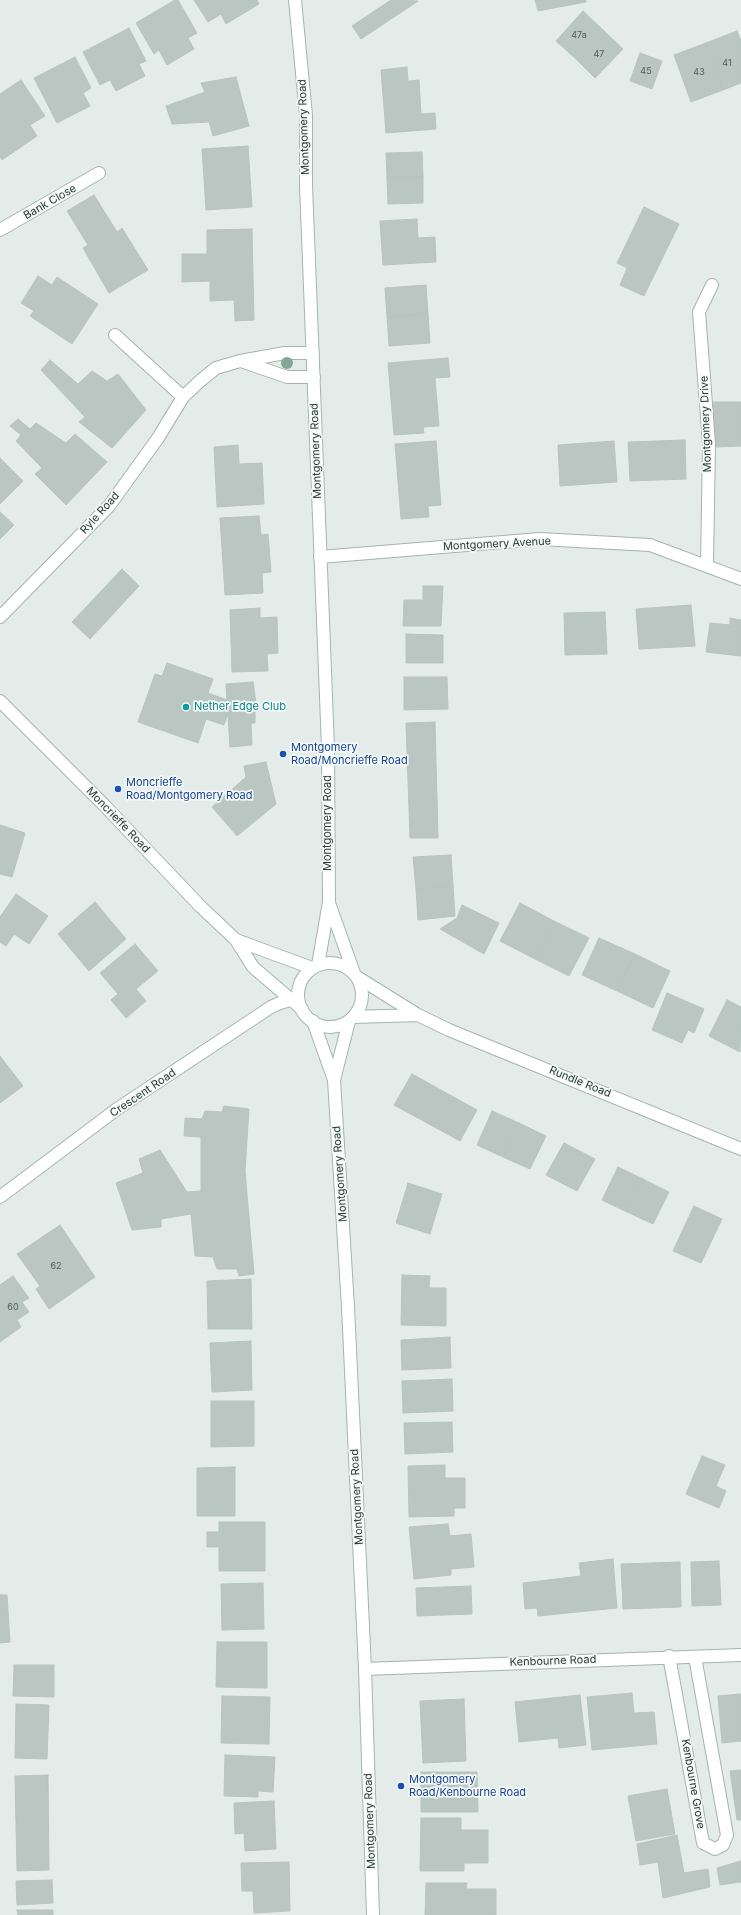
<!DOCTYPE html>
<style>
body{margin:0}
canvas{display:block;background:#e3ece9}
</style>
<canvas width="741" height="1915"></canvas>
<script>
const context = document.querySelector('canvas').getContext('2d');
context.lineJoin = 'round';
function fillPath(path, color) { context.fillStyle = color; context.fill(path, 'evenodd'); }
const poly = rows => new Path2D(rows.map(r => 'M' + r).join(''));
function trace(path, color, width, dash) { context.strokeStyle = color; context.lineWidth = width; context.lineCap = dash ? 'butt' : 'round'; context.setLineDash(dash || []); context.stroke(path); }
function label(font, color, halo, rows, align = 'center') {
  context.font = font + ' Inter,sans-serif'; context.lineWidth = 3.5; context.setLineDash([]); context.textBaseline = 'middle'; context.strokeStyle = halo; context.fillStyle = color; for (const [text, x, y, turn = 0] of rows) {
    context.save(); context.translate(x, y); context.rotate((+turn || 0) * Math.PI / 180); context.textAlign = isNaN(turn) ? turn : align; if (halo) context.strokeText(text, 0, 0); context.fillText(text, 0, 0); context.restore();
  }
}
const building = poly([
 [175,0,178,0,197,33,188,38,194,49,167,65,159,50,154,54,136,23,175,0],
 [194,0,257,0,259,4,226,24,221,14,208,22,194,0],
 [391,0,418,1,361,39,352,26,391,0],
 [535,0,586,0,586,2,538,11,535,0],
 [583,11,603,30,576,59,556,41,583,11],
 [129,28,146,61,139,64,145,76,116,91,110,80,100,85,83,52,129,28],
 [603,30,623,49,595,78,576,59,603,30],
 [737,31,741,41,741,83,723,90,706,43,737,31],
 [706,43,723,90,691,102,674,55,706,43],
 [640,53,662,61,652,89,630,81,640,53],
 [75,57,91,88,83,93,90,106,57,123,34,78,75,57],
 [407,67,408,81,419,80,421,114,435,113,436,129,386,133,381,70,407,67],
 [236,77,249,126,213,136,209,122,172,124,166,106,205,92,201,83,236,77],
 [21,80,45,116,30,125,37,136,2,160,0,157,0,94,21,80],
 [248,146,252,207,206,210,202,149,248,146],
 [422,152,423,177,387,179,386,153,422,152],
 [423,177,423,203,388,204,387,179,423,177],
 [94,195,117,232,122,228,148,270,109,293,83,248,88,245,67,211,94,195],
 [644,207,679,224,644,296,620,285,627,268,617,263,644,207],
 [417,219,418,238,435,237,436,262,383,265,380,221,417,219],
 [252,229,254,320,235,321,234,300,210,301,210,281,182,282,182,254,207,254,207,230,252,229],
 [38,276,52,285,57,277,98,304,72,344,30,316,34,311,21,303,38,276],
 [426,285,428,314,387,317,385,288,426,285],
 [428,314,430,343,389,346,387,317,428,314],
 [448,358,450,377,435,378,439,426,423,427,424,433,394,435,388,363,448,358],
 [50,360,78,384,92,371,107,381,118,374,146,410,112,448,79,422,85,417,41,370,50,360],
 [713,402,741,402,741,446,714,447,713,402],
 [18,419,30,429,36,423,66,443,75,434,107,462,66,505,35,474,42,468,16,441,21,435,10,426,18,419],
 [685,440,686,479,630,481,628,442,685,440],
 [436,441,441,505,428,506,429,517,401,519,395,444,436,441],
 [614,441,617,482,560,486,558,445,614,441],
 [238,445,239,464,262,463,264,504,217,507,214,447,238,445],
 [0,458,23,481,0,504,0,458],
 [0,512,14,525,0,539,0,512],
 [259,516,261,535,268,534,271,572,262,573,263,593,225,595,220,518,259,516],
 [122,569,139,586,90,639,72,622,122,569],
 [423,586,443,586,441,626,403,626,404,600,423,600,423,586],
 [691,605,695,646,639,649,636,609,691,605],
 [260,608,260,618,277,617,278,653,267,654,268,671,232,672,230,610,260,608],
 [605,612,607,654,565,655,564,613,605,612],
 [730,618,741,620,741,656,706,652,710,623,730,625,730,618],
 [406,634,443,635,443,663,406,663,406,634],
 [167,663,213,679,208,693,227,700,228,714,224,725,206,719,198,743,138,722,155,674,162,676,167,663],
 [404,677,447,677,448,709,404,710,404,677],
 [253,682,257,710,255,710,255,723,251,723,252,745,230,747,226,684,253,682],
 [435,722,438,838,410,838,406,723,435,722],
 [266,762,276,804,237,836,212,807,246,777,244,766,266,762],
 [0,825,25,833,12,877,0,874,0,825],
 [451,855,453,886,416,889,413,857,451,855],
 [453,886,455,916,418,920,416,889,453,886],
 [16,894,48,916,29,944,14,934,6,946,0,942,0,917,16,894],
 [95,902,126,939,89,971,58,934,95,902],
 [520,903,554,921,535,959,500,941,520,903],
 [462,905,499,923,484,954,440,929,457,918,462,905],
 [554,921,589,938,569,976,535,959,554,921],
 [599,938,635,954,617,991,582,975,599,938],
 [135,944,158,971,136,989,146,1001,126,1018,111,1000,118,994,100,973,135,944],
 [635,954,670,971,653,1008,617,991,635,954],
 [667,993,704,1009,694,1033,688,1030,682,1043,652,1030,667,993],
 [727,1000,741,1007,740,1052,709,1036,727,1000],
 [0,1056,23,1086,0,1103,0,1056],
 [412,1074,477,1110,460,1141,394,1105,412,1074],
 [224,1106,249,1109,245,1171,254,1274,239,1276,237,1269,217,1269,213,1257,195,1256,191,1214,161,1219,161,1227,132,1230,116,1183,143,1173,139,1159,160,1150,187,1192,201,1191,201,1137,184,1136,185,1118,202,1119,205,1111,222,1112,224,1106],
 [492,1111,519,1123,503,1157,477,1145,492,1111],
 [519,1123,546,1136,530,1169,503,1157,519,1123],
 [564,1143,595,1159,577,1191,546,1175,564,1143],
 [618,1167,643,1179,627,1212,602,1200,618,1167],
 [643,1179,669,1192,653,1224,627,1212,643,1179],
 [408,1183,442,1194,430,1234,396,1223,408,1183],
 [694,1206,722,1219,701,1263,673,1251,694,1206],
 [60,1225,95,1277,49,1309,36,1289,40,1286,17,1254,60,1225],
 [402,1275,430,1276,429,1288,446,1288,446,1326,401,1325,402,1275],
 [13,1276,29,1298,22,1302,29,1312,17,1320,21,1327,0,1342,0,1285,13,1276],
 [251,1279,252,1329,208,1329,207,1281,251,1279],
 [450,1337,451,1368,402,1370,401,1340,450,1337],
 [251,1341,252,1390,212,1392,210,1343,251,1341],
 [452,1379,453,1411,403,1413,402,1381,452,1379],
 [211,1401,254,1401,254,1446,211,1447,211,1401],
 [452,1422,453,1452,405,1454,404,1423,452,1422],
 [702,1456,725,1465,716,1486,726,1491,719,1508,686,1494,702,1456],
 [445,1465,445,1478,465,1478,465,1508,454,1508,454,1516,409,1517,408,1466,445,1465],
 [235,1467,235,1516,197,1516,197,1468,235,1467],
 [219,1522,265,1522,265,1571,219,1571,219,1547,207,1547,207,1532,219,1532,219,1522],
 [448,1524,450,1536,471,1534,474,1567,451,1569,451,1575,414,1579,409,1527,448,1524],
 [613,1559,617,1608,538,1616,537,1608,525,1609,523,1583,581,1576,579,1563,613,1559],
 [719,1561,721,1605,692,1606,691,1562,719,1561],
 [680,1562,681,1607,623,1609,621,1564,680,1562],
 [263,1583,264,1629,222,1630,221,1584,263,1583],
 [471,1586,472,1614,417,1616,416,1588,471,1586],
 [0,1595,7,1595,10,1642,0,1643,0,1595],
 [217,1642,267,1642,267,1688,216,1687,217,1642],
 [14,1665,54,1665,54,1697,13,1696,14,1665],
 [632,1693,634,1713,654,1712,657,1744,592,1750,587,1697,632,1693],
 [741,1694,741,1741,722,1743,718,1696,741,1694],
 [580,1695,586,1745,559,1748,558,1738,519,1742,515,1702,580,1695],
 [222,1696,270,1697,269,1744,221,1743,222,1696],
 [464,1699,466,1761,423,1763,420,1701,464,1699],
 [16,1704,49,1705,47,1759,15,1758,16,1704],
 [225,1755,275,1757,273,1792,258,1791,258,1797,224,1796,225,1755],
 [741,1770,741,1820,737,1820,730,1771,741,1770],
 [421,1772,477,1772,478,1812,421,1812,421,1772],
 [48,1775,49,1870,17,1871,15,1776,48,1775],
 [667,1789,675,1834,636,1841,628,1796,667,1789],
 [274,1801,276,1849,245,1851,244,1833,235,1834,234,1803,274,1801],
 [421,1818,461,1818,461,1830,488,1830,488,1863,464,1863,464,1871,420,1871,421,1818],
 [677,1835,684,1873,708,1869,710,1887,663,1898,658,1862,640,1865,637,1844,677,1835],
 [741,1861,741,1882,720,1885,717,1868,741,1861],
 [289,1862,290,1911,254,1913,253,1891,242,1891,241,1863,289,1862],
 [52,1880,53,1903,17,1905,16,1881,52,1880],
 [426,1883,467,1883,466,1889,496,1889,496,1915,425,1915,426,1883],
 [17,1910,53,1910,53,1915,18,1915,17,1910]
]);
fillPath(building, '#b9c6c2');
trace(building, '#b6c5c0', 1);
const lane = poly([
 [115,335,183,397],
 [669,1656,703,1843,715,1849,723,1845,727,1835,695,1657]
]);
const street = poly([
 [0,230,99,173],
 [241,361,287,377,314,377],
 [320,557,540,539,650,545,741,579],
 [707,565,709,444,699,312,712,285],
 [0,617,109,506,158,438,183,397,200,381,216,368,240,361,285,353,313,353],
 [357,977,418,1015,449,1030,741,1149],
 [353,1017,418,1015],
 [0,1197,117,1109,271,1007,280,1003,291,1000],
 [365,1669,741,1655]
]);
const secondary = poly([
 [295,0,306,115,306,185,328,748,329,902,318,965],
 [0,701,105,806,200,906,236,940,253,967,302,1009],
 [329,903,354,973],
 [236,940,312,968],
 '298 995a32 32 0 1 1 64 0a32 32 0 1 1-64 0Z',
 [313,1021,334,1080,348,1307,365,1669,373,1915],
 [334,1080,349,1021]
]);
trace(lane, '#a6b3b0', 14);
trace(street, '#a6b3b0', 14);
trace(secondary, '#a3b6b1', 14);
trace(lane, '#fff', 12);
trace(street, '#fff', 12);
trace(secondary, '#fff', 12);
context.fillStyle = '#82a794';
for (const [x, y] of [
 [287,363]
]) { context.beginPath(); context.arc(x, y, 6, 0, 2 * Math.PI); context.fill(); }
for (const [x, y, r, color] of [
 [186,707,4,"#0f9aa8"],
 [283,754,4,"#1a4fb4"],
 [118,789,4,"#1a4fb4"],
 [401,1786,4,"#1a4fb4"]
]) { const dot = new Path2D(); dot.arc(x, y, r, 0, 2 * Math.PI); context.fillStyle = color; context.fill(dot); trace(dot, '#f4f8f6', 1.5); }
label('9px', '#4a5e5a', null, [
 ["47a",579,35],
 ["47",599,54],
 ["41",727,63],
 ["45",646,71],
 ["43",699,72],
 ["62",56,1266],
 ["60",13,1307]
]);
label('11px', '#253b37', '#f4f8f6', [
 ["Montgomery Road",304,127,-92],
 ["Bank Close",50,202,-30],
 ["Montgomery Drive",706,424,-92],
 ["Montgomery Road",316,451,-92],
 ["Ryle Road",100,513,-48],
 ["Montgomery Avenue",497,544,-3],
 ["Moncrieffe Road",118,820,46],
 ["Montgomery Road",328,823,-90],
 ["Rundle Road",580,1082,22],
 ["Crescent Road",143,1093,-34],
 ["Montgomery Road",340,1174,-94],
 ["Montgomery Road",357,1497,-93],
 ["Kenbourne Road",553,1661,-2],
 ["Kenbourne Grove",693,1784,80],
 ["Montgomery Road",370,1821,-92]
]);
label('11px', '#0d838f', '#f4f8f6', [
 ["Nether Edge Club",194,707]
], 'left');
label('11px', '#164399', '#f4f8f6', [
 ["Montgomery",291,748],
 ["Road/Moncrieffe Road",291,761],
 ["Moncrieffe",126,783],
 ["Road/Montgomery Road",126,796],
 ["Montgomery",409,1780],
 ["Road/Kenbourne Road",409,1793]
], 'left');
</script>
